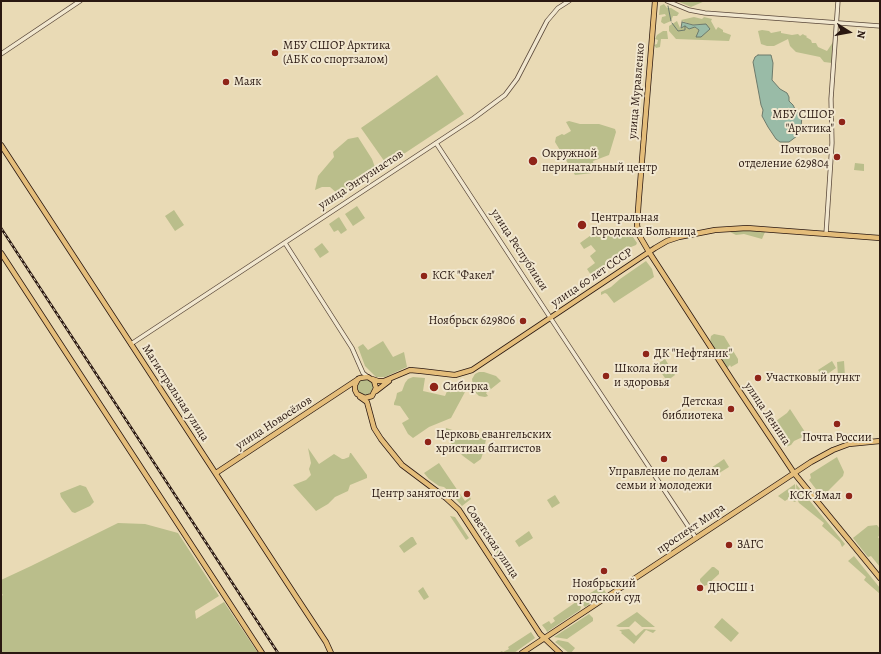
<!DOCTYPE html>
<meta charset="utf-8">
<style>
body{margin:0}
#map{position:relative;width:881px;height:654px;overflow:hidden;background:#e9dab5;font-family:Alegreya,serif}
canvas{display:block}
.frame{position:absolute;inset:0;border:2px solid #2a1811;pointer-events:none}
.north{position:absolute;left:829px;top:12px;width:40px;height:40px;-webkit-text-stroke:3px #f1e7cf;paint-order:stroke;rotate:101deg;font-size:11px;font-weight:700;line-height:16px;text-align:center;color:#2a1811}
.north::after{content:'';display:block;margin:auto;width:14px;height:18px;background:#2a1811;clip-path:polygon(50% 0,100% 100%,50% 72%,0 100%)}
</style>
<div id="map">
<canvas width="881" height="654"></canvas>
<div class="frame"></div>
<div class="north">N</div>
</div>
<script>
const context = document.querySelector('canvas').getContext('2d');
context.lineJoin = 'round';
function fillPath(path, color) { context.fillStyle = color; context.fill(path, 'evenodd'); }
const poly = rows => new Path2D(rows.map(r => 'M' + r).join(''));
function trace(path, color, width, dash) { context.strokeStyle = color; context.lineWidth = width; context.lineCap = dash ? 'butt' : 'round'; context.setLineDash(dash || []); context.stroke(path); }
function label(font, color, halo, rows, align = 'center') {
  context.font = font + ' Alegreya,serif'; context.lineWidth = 4; context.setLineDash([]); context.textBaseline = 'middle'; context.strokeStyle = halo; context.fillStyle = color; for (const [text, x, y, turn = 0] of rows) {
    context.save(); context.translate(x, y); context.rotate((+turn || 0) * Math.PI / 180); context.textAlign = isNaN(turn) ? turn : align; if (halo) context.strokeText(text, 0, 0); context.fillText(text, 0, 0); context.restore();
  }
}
fillPath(poly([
 [677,1,705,1,691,7],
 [664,4,667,8,671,8,679,13,677,16,673,16,671,21,664,24,661,22,662,17,666,16,665,14,659,15,660,6],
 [694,17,702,19,704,17,712,19,711,21,716,30,718,27,723,30,723,32,731,35,729,41,676,39,669,31,669,26,677,21,680,28,685,26,694,27,699,30,697,37,710,29,700,24,693,25,682,21,681,20],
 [762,30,769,31,771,33,781,31,781,33,792,35,798,34,800,36,803,34,804,35,807,36,806,37,811,40,812,43,816,43,818,47,827,51,833,42,832,63,824,62,820,57,796,52,790,46,788,39,774,46,767,46,761,44,758,31],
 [663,31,667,31,668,39,661,39,660,47,656,48,654,45,657,44,658,40,655,39,657,35],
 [437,75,464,114,387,165,361,128],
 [569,121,580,124,599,124,615,129,616,132,609,155,593,161,594,166,602,168,601,172,575,175,555,142,556,137,562,134,564,135,571,131,566,122],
 [358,137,372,159,376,170,340,196,330,187,322,187,315,190,318,176,334,157,333,152,348,139],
 [855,163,864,164,864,171,854,170],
 [357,206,365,218,353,226,345,214],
 [174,210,184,225,175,231,165,216],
 [339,217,347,230,341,234,338,230,334,232,329,224],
 [627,228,637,243,636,245,626,249,622,254,591,275,587,269,595,263,590,256,596,251,591,245,584,249,580,243,594,233,602,238,616,230,624,230],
 [742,230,764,231,765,232,762,239,744,234,736,235,730,232],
 [322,243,329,252,320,258,314,249],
 [646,261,652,269,654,277,614,303,607,294,605,293,601,295,601,292,611,287,620,279],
 [714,334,724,336,738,359,738,363,731,367,730,365,727,368,710,342,711,336],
 [383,341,393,357,404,352,407,367,385,377,376,377,365,366,358,347,363,344,368,350],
 [665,359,675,375,667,381,656,365],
 [832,361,836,368,823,377,818,370],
 [844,361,845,376,838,376,837,362],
 [479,372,484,372,496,376,501,381,486,393,488,396,485,397,479,396,475,392,473,386,472,379,475,374],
 [413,377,425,378,423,391,445,396,451,382,466,384,465,392,451,418,429,427,413,438,408,434,402,423,409,419,400,406,394,405,394,403,396,398,397,393,402,391,405,383,408,379],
 '357 387a8 8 0 1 1 16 0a8 8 0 1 1-16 0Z',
 [790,409,807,435,794,441,791,445,786,447,767,420,773,416,776,421,787,413],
 [446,428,462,433,467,432,482,435,486,439,484,450,481,459,474,464,463,456,455,448,447,438,445,432],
 [308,448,319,464,334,454,342,459,344,459,349,457,350,453,351,453,367,475,367,478,350,485,348,491,335,497,328,504,316,511,293,485,306,480,311,475,309,469,311,463],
 [837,457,844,472,843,476,822,497,809,480,811,478,810,474],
 [724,459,729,467,716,475,711,468],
 [439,463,458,491,453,495,444,487,439,486,429,479,424,473],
 [795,484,796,501,795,502,788,499,785,501,778,496],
 [796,484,845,544,842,547,840,542,822,526,824,523,799,503,797,499],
 [80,485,86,487,94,502,90,506,75,513,72,512,61,497,60,493],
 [460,494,465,501,470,497,471,499,462,506,455,498],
 [555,495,560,503,552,508,547,500],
 [450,516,455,517,469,538,466,540],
 [118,523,145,524,178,533,219,596,195,611,196,619,224,602,258,653,1,653,1,596,3,595,1,593,1,580,31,566],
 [877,525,880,529,880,535,878,537,880,540,880,567,871,556,868,557,853,538,868,526],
 [529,531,533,538,519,547,515,541],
 [411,537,413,537,417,544,404,553,399,546],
 [498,543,501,547,499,549,509,564,505,566,492,547],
 [854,556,880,588,880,594,864,580,866,577,848,561],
 [712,567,714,567,719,571,719,574,707,585,704,586,700,581,700,579],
 [602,586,606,593,585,607,583,605,581,602,582,598],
 [423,587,429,597,424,600,418,591],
 [576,602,581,607,580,610,547,632,546,630,542,625,549,621,551,624,555,621,553,618],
 [637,612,655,627,642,627,635,621,629,627,619,627,616,626],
 [589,614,593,618,593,621,567,639,554,637],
 [722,618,739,633,731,642,714,627],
 [629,629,636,636,644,629,656,630,653,633,646,630,634,644,621,633,622,632,619,630],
 [531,632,535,638,514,653,500,652,502,651,503,652,509,649,508,647],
 [558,640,568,642,575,648,571,653,569,653,555,642]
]), '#babe8b');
const water = poly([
 [682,22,693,25,706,24,710,29,701,37,696,37,699,30,695,27,689,29,685,26,681,28,682,22],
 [758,55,771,55,773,63,772,80,780,89,787,93,789,97,789,101,793,105,796,111,802,116,801,127,797,136,789,142,780,142,776,139,768,127,762,116,763,110,761,105,753,62,755,57,758,55]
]);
fillPath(water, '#99bba7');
trace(water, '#6d7a6b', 1);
trace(poly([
 [668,6,671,21],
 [672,23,678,31,685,30,685,26]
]), '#6d7a6b', 1);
const minor = poly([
 [667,1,689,10,705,13,880,26],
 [1,54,80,1],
 [436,143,559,331,696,538],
 [826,234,832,143,831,99,838,1],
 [285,243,352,348,363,373,368,377],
 [131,344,474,118,505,95,517,79,547,21,558,8,569,1]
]);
const major = poly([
 [655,1,639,197,637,225,639,235,649,252,732,380,794,473,880,578],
 [1,145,295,595,326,642,331,653],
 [1,253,262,653],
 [372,379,378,381,384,381,410,370,421,371,455,375,472,370,655,248,667,241,679,237,715,230,747,228,880,238],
 [376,391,389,381],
 [360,397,367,402,374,428,381,439,402,465,446,498,459,510,540,634,560,653],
 [216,473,360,378,368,377,374,381,376,388,372,396,365,398,357,394,355,390,355,385,358,379],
 [522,653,811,462,833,450,849,444,880,441]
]);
trace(minor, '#5a483a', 5);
trace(major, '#2a1811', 6);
trace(minor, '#f1e7cf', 3.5);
trace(major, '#e4bd7a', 4.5);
const rail = poly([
 [1,228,278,653]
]);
trace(rail, '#2a1811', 2.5);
trace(rail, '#f1e7cf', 1, [3]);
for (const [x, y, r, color] of [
 [275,53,4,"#8f2418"],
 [226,82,4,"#8f2418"],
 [842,122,4,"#8f2418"],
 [837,157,4,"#8f2418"],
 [533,161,5,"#8f2418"],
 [582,225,5,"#8f2418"],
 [424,276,4,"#8f2418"],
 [523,321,4,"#8f2418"],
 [646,354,4,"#8f2418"],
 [606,376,4,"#8f2418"],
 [758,378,4,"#8f2418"],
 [434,387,5,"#8f2418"],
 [731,409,4,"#8f2418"],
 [837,424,4,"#8f2418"],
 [428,442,4,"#8f2418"],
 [664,459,4,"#8f2418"],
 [467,494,4,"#8f2418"],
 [849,496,4,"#8f2418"],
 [729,545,4,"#8f2418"],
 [604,571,4,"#8f2418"],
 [700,588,4,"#8f2418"]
]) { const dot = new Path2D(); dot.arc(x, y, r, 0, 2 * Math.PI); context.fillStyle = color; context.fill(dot); trace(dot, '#f1e7cf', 1.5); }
label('12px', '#2a1811', '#f1e7cf', [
 ["МБУ СШОР Арктика",283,46],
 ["(АБК со спортзалом)",283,60],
 ["Маяк",234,82],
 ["МБУ СШОР",834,115,"right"],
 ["\"Арктика\"",834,129,"right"],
 ["Почтовое",829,150,"right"],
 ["отделение 629804",829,164,"right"],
 ["Окружной",542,154],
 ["перинатальный центр",542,168],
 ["Центральная",591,218],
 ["Городская Больница",591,232],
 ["КСК \"Факел\"",432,276],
 ["Ноябрьск 629806",515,321,"right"],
 ["ДК \"Нефтяник\"",654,354],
 ["Школа йоги",614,369],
 ["и здоровья",614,383],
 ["Участковый пункт",766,378],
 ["Сибирка",443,387],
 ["Детская",723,402,"right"],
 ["библиотека",723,416,"right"],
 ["Церковь евангельских",436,435],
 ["христиан баптистов",436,449],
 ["Почта России",837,438,"center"],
 ["Управление по делам",664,472,"center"],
 ["семьи и молодежи",664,486,"center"],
 ["Центр занятости",459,494,"right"],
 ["КСК Ямал",841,496,"right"],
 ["ЗАГС",737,545],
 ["Ноябрьский",604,584,"center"],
 ["городской суд",604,598,"center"],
 ["ДЮСШ 1",708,588]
], 'left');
label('12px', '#2a1811', '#f1e7cf', [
 ["улица Муравленко",637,91,-85],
 ["улица Энтузиастов",361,180,-33],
 ["улица Республики",519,250,57],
 ["улица 60 лет СССР",592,278,-34],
 ["Магистральная улица",175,393,57],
 ["улица Ленина",767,414,56],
 ["улица Новосёлов",274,423,-33],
 ["проспект Мира",691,529,-34],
 ["Советская улица",492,542,56]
]);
</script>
